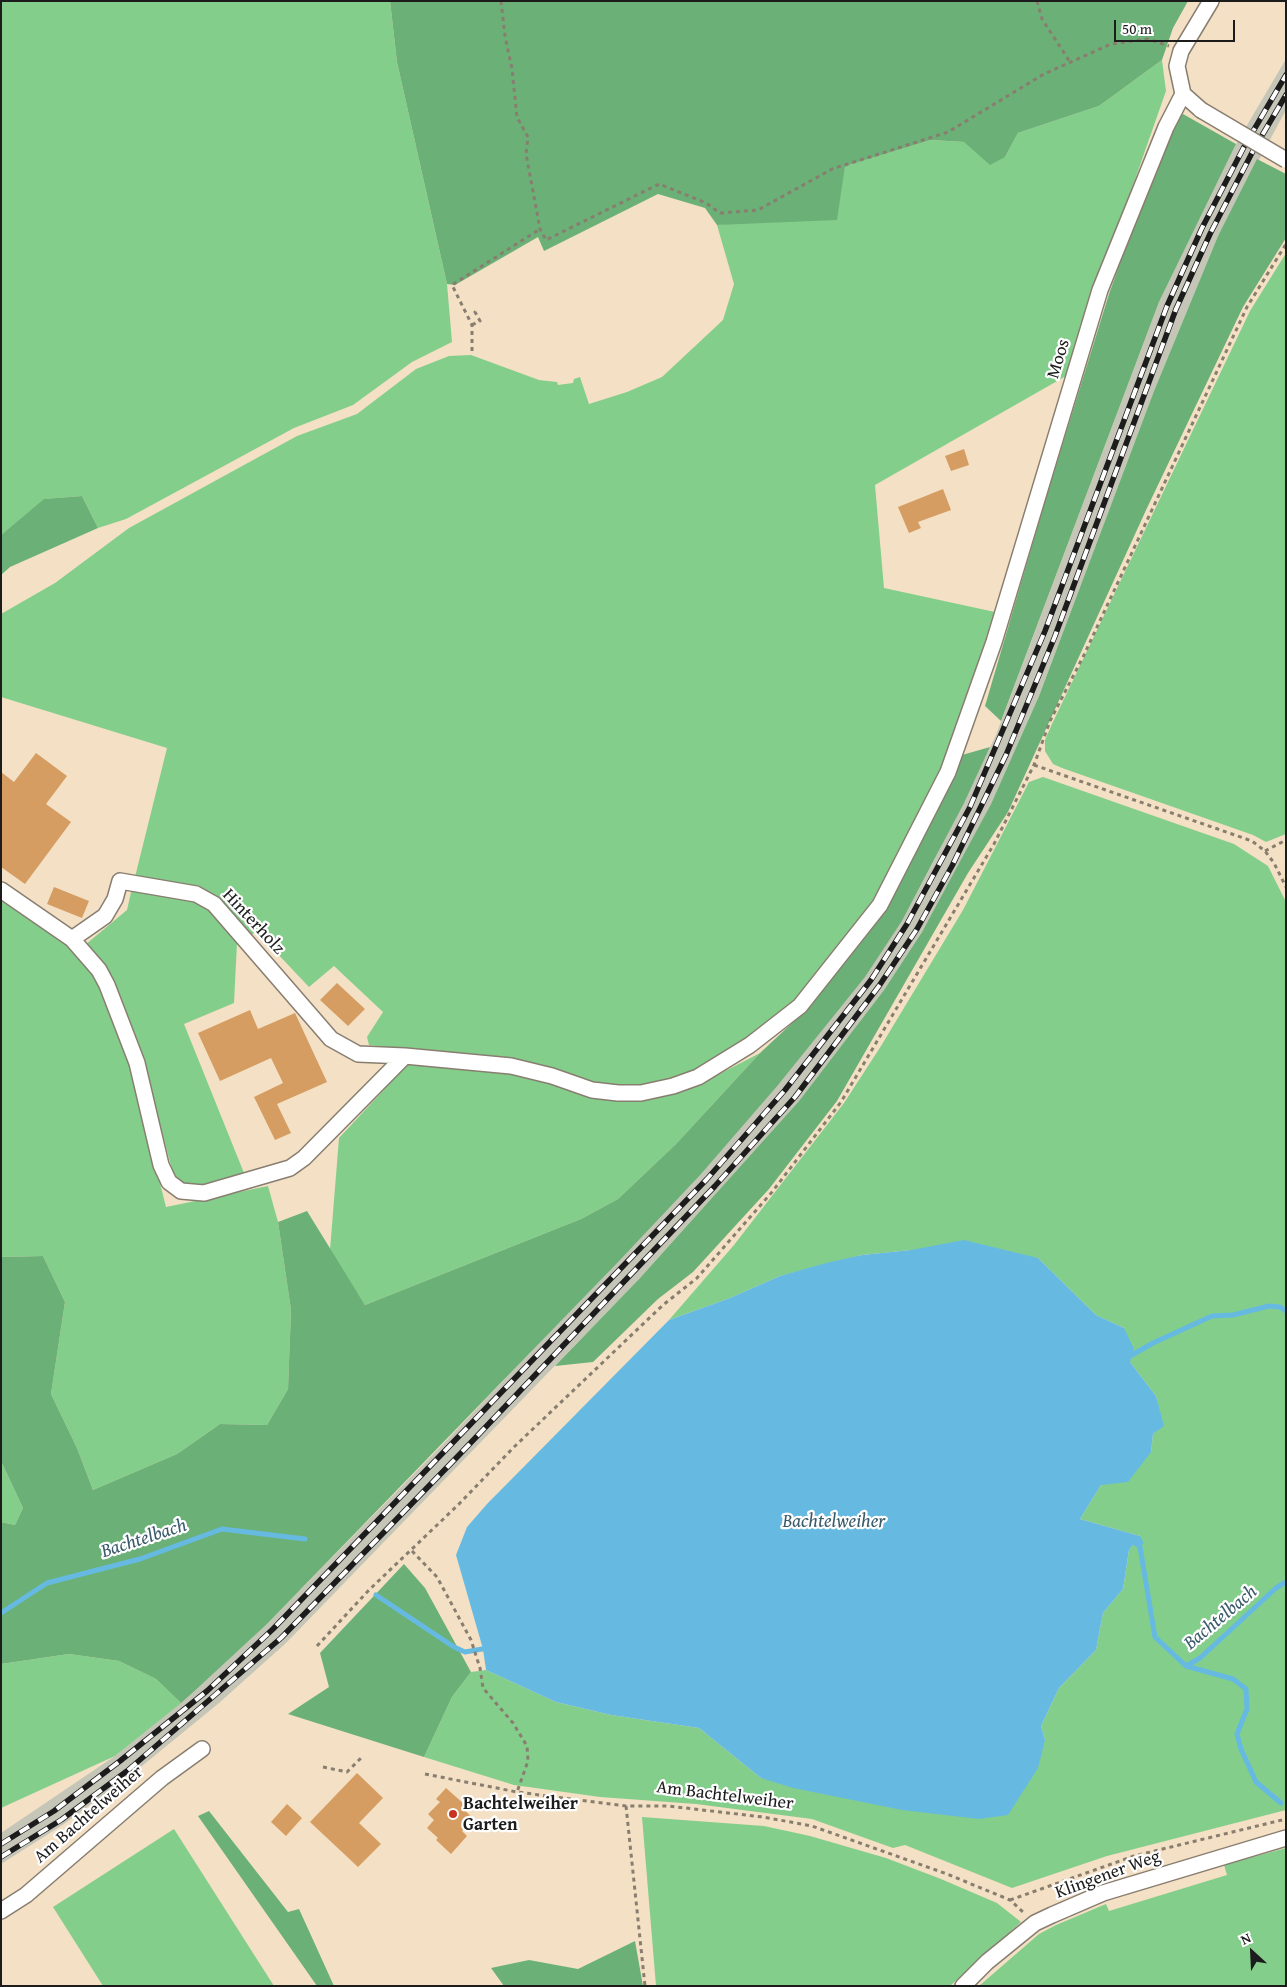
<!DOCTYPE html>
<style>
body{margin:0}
#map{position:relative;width:1287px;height:1987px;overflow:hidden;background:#f4e0c5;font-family:"Gentium Book Plus",serif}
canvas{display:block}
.frame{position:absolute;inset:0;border:2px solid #1c1c1c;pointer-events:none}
.north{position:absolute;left:1227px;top:1927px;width:50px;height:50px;-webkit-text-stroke:4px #fff;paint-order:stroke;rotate:335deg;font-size:14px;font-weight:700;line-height:20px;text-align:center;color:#1c1c1c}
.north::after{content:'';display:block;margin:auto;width:18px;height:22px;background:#1c1c1c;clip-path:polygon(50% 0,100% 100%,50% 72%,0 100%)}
.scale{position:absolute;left:1114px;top:20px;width:121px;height:22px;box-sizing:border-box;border:2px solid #1c1c1c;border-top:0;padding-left:6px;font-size:15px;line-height:18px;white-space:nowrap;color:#1c1c1c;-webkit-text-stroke:4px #fff;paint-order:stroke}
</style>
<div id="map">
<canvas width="1287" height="1987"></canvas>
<div class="frame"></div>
<div class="north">N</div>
<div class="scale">50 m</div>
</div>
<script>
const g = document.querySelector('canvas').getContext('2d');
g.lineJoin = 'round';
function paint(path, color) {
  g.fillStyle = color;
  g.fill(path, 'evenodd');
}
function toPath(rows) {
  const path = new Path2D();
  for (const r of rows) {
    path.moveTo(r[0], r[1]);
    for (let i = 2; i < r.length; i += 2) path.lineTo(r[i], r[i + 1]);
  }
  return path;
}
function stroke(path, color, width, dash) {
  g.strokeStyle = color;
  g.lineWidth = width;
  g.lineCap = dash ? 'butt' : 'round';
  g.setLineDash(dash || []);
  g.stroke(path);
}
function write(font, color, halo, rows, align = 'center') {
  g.font = font + ' "Gentium Book Plus",serif';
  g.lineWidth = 4.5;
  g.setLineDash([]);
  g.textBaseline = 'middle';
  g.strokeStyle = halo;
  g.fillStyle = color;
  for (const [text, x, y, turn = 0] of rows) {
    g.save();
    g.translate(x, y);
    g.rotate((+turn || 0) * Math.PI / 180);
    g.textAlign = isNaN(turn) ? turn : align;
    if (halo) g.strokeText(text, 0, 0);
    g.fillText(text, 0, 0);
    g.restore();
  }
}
const industrial = toPath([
 [1286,59,1286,110,1218,236,1154,391,1039,696,991,804,957,870,922,932,884,990,799,1101,640,1278,286,1643,219,1703,131,1775,64,1824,1,1864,1,1833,115,1756,200,1686,267,1624,445,1442,701,1173,865,976,902,921,935,859,996,735,1159,302,1236,144]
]);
const green = toPath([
 [1,1,390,1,397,62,447,284,452,342,412,362,353,405,294,428,126,519,98,528,82,496,45,499,1,535],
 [1162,60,1166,91,1066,376,875,485,884,588,995,612,989,640,938,775,876,903,797,1004,696,1073,641,1087,618,1088,424,1051,369,1045,367,1037,383,1012,334,966,309,987,257,932,250,935,218,900,135,877,167,748,1,697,1,614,55,583,129,528,297,436,357,414,416,369,449,356,471,355,539,380,557,382,558,385,573,383,574,379,580,377,589,404,627,392,662,377,723,320,734,284,717,225,727,224,844,166,931,140,964,142,1005,157,1018,133,1099,106],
 [1286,253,1286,834,1266,842,1253,835,1062,768,1053,764,1045,751,1045,740,1052,724,1250,311],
 [1043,777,1234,844,1268,866,1286,902,1286,1810,1107,1856,1012,1888,905,1845,893,1848,812,1819,696,1804,600,1797,514,1785,424,1757,452,1697,471,1672,486,1670,556,1702,611,1715,699,1728,761,1778,1045,1740,1041,1726,1059,1688,1096,1650,1103,1613,1123,1589,1129,1550,1140,1536,1080,1519,1101,1485,1151,1452,1153,1434,1163,1426,1156,1396,1130,1362,1124,1328,1096,1315,1038,1258,911,1250,862,1255,780,1276,730,1298,669,1320,734,1245,844,1103,881,1046,963,910,1029,782],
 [132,888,196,902,211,910,237,943,234,1003,184,1024,244,1173,203,1188,183,1185,174,1177,143,1061,85,945,127,910],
 [1,897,67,943,93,975,101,988,130,1065,166,1207,268,1186,278,1222,291,1310,288,1389,267,1425,220,1424,177,1454,93,1490,77,1448,51,1394,65,1302,43,1256,1,1257],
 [760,1053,676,1144,618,1199,581,1219,365,1305,330,1250,339,1138,407,1065,461,1067,509,1073,592,1096,642,1098,676,1093,702,1083],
 [1,1461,23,1508,15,1525,1,1522],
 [69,1654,119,1661,156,1679,181,1703,115,1756,1,1808,1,1664],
 [642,1817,764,1826,810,1836,886,1858,941,1879,997,1903,1021,1922,950,1986,656,1986],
 [174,1829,274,1986,103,1986,53,1907],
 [1286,1848,1286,1986,979,1986,1039,1934,1056,1925,1106,1904,1109,1911,1227,1875,1224,1865]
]);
const forest = toPath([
 [390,1,1188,1,1173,28,1162,60,1099,106,1018,133,1005,157,990,165,964,142,931,140,845,166,837,220,717,225,705,208,658,194,544,251,538,237,455,285,447,284,397,62],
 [1183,114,1236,144,1159,302,1001,721,985,706,1046,498,1109,294,1165,139,1177,119],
 [1257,159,1286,174,1286,238,1243,307,1147,508,1008,812,968,873,837,1101,769,1189,693,1272,658,1299,593,1362,555,1366,640,1278,799,1101,884,990,922,932,991,804,1039,696,1154,391,1218,236],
 [82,496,98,528,10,567,1,575,1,535,44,499],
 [990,747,964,803,902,921,865,977,778,1085,701,1174,620,1260,267,1624,200,1686,181,1703,156,1679,119,1661,69,1654,1,1664,1,1522,15,1525,23,1508,1,1461,1,1257,43,1256,65,1302,51,1394,77,1448,93,1490,177,1454,220,1424,267,1425,288,1389,291,1310,278,1222,307,1211,365,1305,581,1219,618,1199,676,1144,760,1053,805,1011,885,906,962,755],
 [404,1564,425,1588,471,1672,452,1697,424,1757,288,1714,329,1687,320,1653],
 [209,1811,288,1912,299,1909,334,1986,317,1986,198,1816],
 [635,1941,643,1986,504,1986,491,1968,529,1960,578,1969]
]);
const water = toPath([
 [964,1240,1038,1258,1096,1315,1124,1328,1134,1349,1130,1362,1156,1396,1164,1426,1153,1434,1151,1452,1128,1482,1101,1485,1080,1519,1140,1536,1144,1543,1140,1547,1133,1545,1129,1550,1123,1589,1103,1613,1096,1650,1059,1688,1041,1726,1045,1740,1038,1768,1008,1815,979,1819,902,1810,793,1788,761,1778,699,1728,611,1715,556,1702,486,1670,483,1649,456,1555,467,1527,487,1504,669,1320,730,1298,780,1276,826,1263,862,1255,911,1250]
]);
const stream = toPath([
 [1132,1355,1153,1343,1212,1316,1233,1315,1269,1306,1280,1307,1286,1311],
 [1137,1544,1140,1547,1155,1637,1186,1666,1200,1658,1276,1588,1286,1582],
 [376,1595,454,1647,465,1652,488,1648],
 [1,1613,47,1583,140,1559,222,1529,305,1539],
 [1186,1666,1233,1679,1246,1689,1247,1709,1237,1734,1241,1749,1256,1782,1281,1803]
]);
const building = toPath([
 [964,449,969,465,951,471,945,456],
 [943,489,951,510,918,522,921,528,909,533,898,507],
 [36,753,67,776,46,804,71,822,25,884,1,867,1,772,14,782],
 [54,887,89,901,82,918,47,904],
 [337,983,365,1009,348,1026,320,1000],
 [250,1010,258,1029,295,1013,327,1082,277,1104,291,1133,275,1140,254,1097,283,1083,271,1058,220,1081,198,1033],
 [357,1773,383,1798,359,1823,381,1844,358,1867,310,1822],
 [446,1788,465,1805,462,1808,474,1819,462,1831,467,1836,451,1854,436,1840,438,1838,427,1828,434,1820,428,1814,440,1802,436,1799],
 [287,1804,302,1818,286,1836,271,1822]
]);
const path = toPath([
 [501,1,505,36,512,69,517,117,528,137,526,154,540,229,546,240,659,184,706,203,720,213,758,210,832,169,948,132,1044,74,1111,44,1148,39,1169,46],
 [1037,1,1042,19,1070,62],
 [472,325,480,321,475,312,478,310],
 [472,351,472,325,452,285,540,229],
 [1034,765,1252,841,1265,851,1274,863,1286,887],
 [1265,851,1286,840],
 [412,1551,437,1577,471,1640,480,1668,483,1688,513,1723,527,1746,528,1761,517,1792],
 [317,1646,369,1590,458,1505,514,1447,663,1305,697,1278,772,1192,841,1102,994,844,1034,765,1050,721,1083,657,1247,307,1286,244],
 [323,1767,347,1772,362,1757],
 [425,1774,517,1792,578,1800,626,1806,668,1806,763,1817,812,1826,947,1874,1010,1900,1024,1913],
 [626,1806,645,1986],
 [1010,1900,1134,1856,1286,1819]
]);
const minor = toPath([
 [1201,110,1183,94,1177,66,1181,51,1211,1],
 [1,890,72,939,99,970,107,985,137,1063,161,1165,169,1182,181,1191,204,1193,290,1168,304,1158,405,1056,511,1066,552,1076,592,1090,618,1093,641,1093,673,1086,698,1077,750,1045,800,1006,880,905,948,772,994,642,1100,290,1166,127,1183,94],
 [72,939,105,916,115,899,120,881,196,894,214,904,331,1039,358,1054,405,1056],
 [1,1911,26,1895,162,1778,202,1749],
 [963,1986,987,1962,1035,1923,1052,1915,1103,1893,1286,1838]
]);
const rail = toPath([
 [1,1844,54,1811,120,1761,207,1691,273,1629,707,1179,785,1090,871,980,907,924,970,807,1045,631,1167,306,1202,228,1245,145,1286,75],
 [1,1857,61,1820,127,1771,281,1638,460,1454,715,1186,795,1097,879,986,917,929,952,866,1006,755,1055,636,1176,309,1210,234,1254,149,1286,95]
]);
const minorBridge = toPath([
 [1201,110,1286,160]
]);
const markers = [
 [453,1814,5,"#c8321e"]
];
const streetNames = [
 ["Moos",1059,359,-73],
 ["Hinterholz",253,922,47],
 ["Am Bachtelweiher",725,1796,7],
 ["Am Bachtelweiher",89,1815,-41],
 ["Klingener Weg",1108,1875,-20]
];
const poiNames = [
 ["Bachtelweiher",463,1804],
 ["Garten",463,1825]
];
const waterNames = [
 ["Bachtelweiher",834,1522],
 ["Bachtelbach",144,1539,-18],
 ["Bachtelbach",1221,1618,-40]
];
paint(industrial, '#c5c5b8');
paint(green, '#84ce8b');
paint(forest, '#6bb177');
paint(water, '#66bae2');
stroke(stream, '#66bae2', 5);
paint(building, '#d59d61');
stroke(minor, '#887e70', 18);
stroke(path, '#887e70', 3, [4, 4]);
stroke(minor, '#fff', 15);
stroke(rail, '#1c1c1c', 5.5);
stroke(rail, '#fff', 4, [11]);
stroke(minorBridge, '#887e70', 18, []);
stroke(minorBridge, '#fff', 15);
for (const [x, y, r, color] of markers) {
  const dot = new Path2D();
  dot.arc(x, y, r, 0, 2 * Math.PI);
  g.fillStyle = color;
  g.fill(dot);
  stroke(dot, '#fff', 2);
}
write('18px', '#1c1c1c', '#fff', streetNames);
write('bold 18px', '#1c1c1c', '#fff', poiNames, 'left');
write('italic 19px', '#3a5b6b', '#fff', waterNames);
</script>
